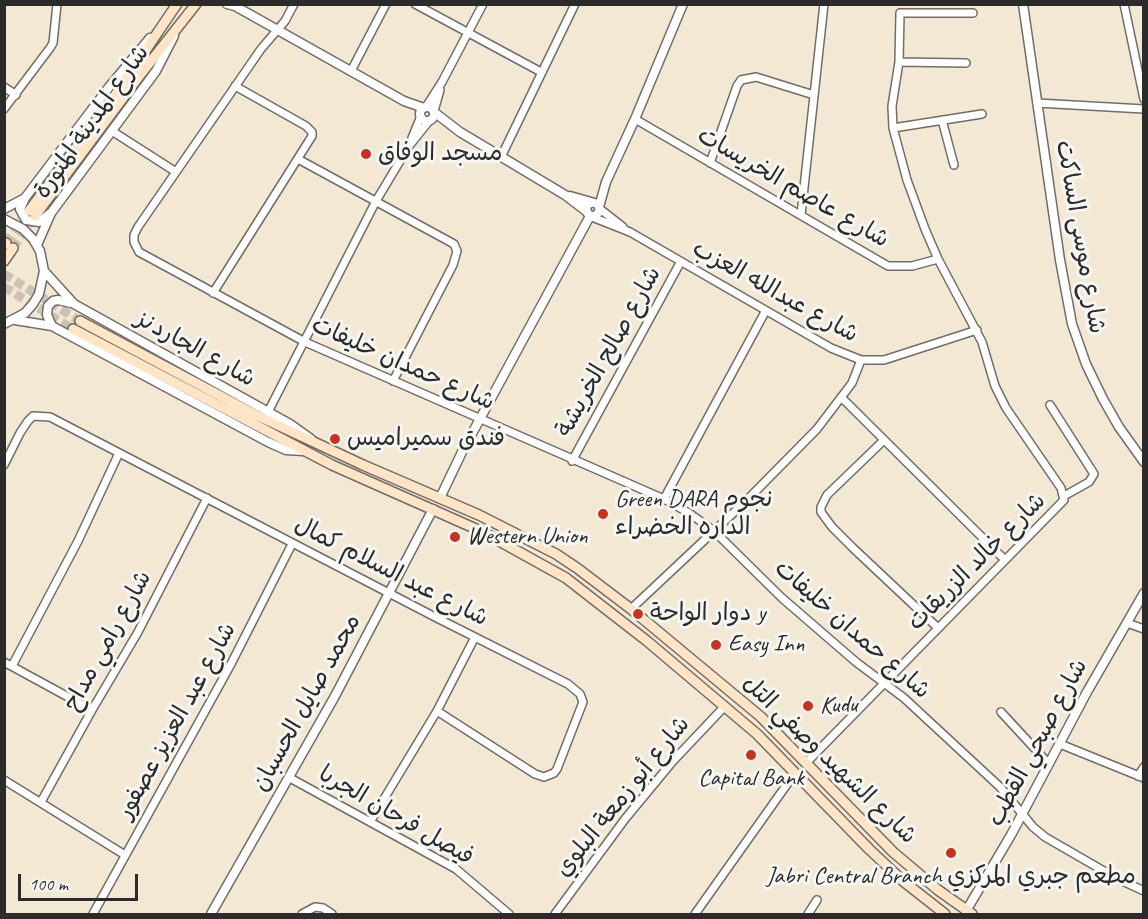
<!DOCTYPE html>
<meta charset="utf-8">
<style>
body{margin:0}
#map{position:relative;width:1148px;height:919px;overflow:hidden;background:#f3e8d4;font-family:Caveat,sans-serif}
canvas{display:block}
.frame{position:absolute;inset:0;border:6px solid #2b2b2b;pointer-events:none}
.scale{position:absolute;left:18px;top:874px;width:120px;height:27px;box-sizing:border-box;border:3px solid #2b2b2b;border-top:0;padding-left:8px;font-size:18px;line-height:21px;white-space:nowrap;color:#2b2b2b;-webkit-text-stroke:4px #f6f6f2;paint-order:stroke}
</style>
<div id="map">
<canvas width="1148" height="919"></canvas>
<div class="frame"></div>
<div class="scale">100 m</div>
</div>
<script>
const g = document.querySelector('canvas').getContext('2d');
g.lineJoin = 'round';
function toPath(rows) {
  const path = new Path2D();
  for (const r of rows) {
    if (r.length === 3) {
      path.moveTo(r[0] + r[2], r[1]);
      path.arc(r[0], r[1], r[2], 0, 2 * Math.PI);
      continue;
    }
    path.moveTo(r[0], r[1]);
    for (let i = 2; i < r.length; i += 2) path.lineTo(r[i], r[i + 1]);
  }
  return path;
}
function stroke(path, color, width, dash) {
  g.strokeStyle = color;
  g.lineWidth = width;
  g.lineCap = dash ? 'butt' : 'round';
  g.setLineDash(dash || []);
  g.stroke(path);
}
function write(font, color, halo, rows, align = 'center') {
  g.font = font + ' Caveat,"Playpen Sans Arabic",sans-serif';
  g.lineWidth = 6;
  g.setLineDash([]);
  g.textBaseline = 'middle';
  g.strokeStyle = halo;
  g.fillStyle = color;
  for (const [text, x, y, turn = 0] of rows) {
    g.save();
    g.translate(x, y);
    g.rotate((+turn || 0) * Math.PI / 180);
    g.textAlign = isNaN(turn) ? turn : align;
    if (halo) g.strokeText(text, 0, 0);
    g.fillText(text, 0, 0);
    g.restore();
  }
}
const secondaryTunnel = toPath([
 [6,243,22,220],
 [13,248,35,216],
 [4,274,80,321],
 [4,287,73,329]
]);
const minor = toPath([
 [294,4,285,21,261,49,138,227,134,235,134,242,139,252,305,342,664,499,689,513,714,531,782,598,856,662,904,698,1000,787,1033,827,1045,837,1116,878,1144,891],
 [415,4,541,72],
 [1124,4,1144,99],
 [899,62,966,63],
 [351,71,386,4],
 [4,87,16,95],
 [1037,103,1144,109],
 [426,107,442,82,483,4],
 [4,109,50,48,53,43,57,4],
 [434,111,440,90],
 [635,119,888,266,912,266,938,259],
 [942,120,954,165],
 [893,128,982,114],
 [112,131,176,172],
 [412,138,421,116],
 [501,157,575,4],
 [298,159,454,244,457,251,453,265,393,381],
 [710,163,737,86,741,80,756,77,814,95],
 [600,209,623,227],
 [801,215,824,4],
 [592,217,630,232,831,348,861,360,884,360,977,330],
 [213,293,312,136,312,132,306,126,235,86],
 [842,398,1005,560],
 [1050,405,1094,474,1089,482,1064,496],
 [268,412,376,201,409,146,429,121],
 [883,441,827,495,821,507,821,512,832,527,853,548,938,628],
 [572,461,680,263],
 [4,465,20,433,28,421,33,416,50,417,435,617,568,684,580,694,583,702,557,769,554,773,544,777,535,774,437,711],
 [664,499,765,312],
 [631,609,747,500,817,429,852,383,861,360],
 [1127,623,1144,629],
 [4,662,92,710],
 [12,666,78,541,119,453],
 [1001,712,1049,764],
 [1060,744,1144,778],
 [807,762,1064,500,1061,488,1006,408,995,386,982,342,938,259,925,229,907,180,893,128,892,106,899,62,900,13,973,13],
 [1138,776,1144,767],
 [290,778,456,869,509,914],
 [4,780,125,855],
 [41,802,92,710,138,632,207,498],
 [370,822,437,711,475,637],
 [93,914,231,664,292,544],
 [302,914,315,907,323,908,332,914],
 [555,914,625,819,673,761,725,706],
 [695,914,795,773],
 [808,914,817,900]
]);
const tertiary = toPath([
 [227,4,235,6,404,101,424,108],
 [1023,4,1060,260,1072,324,1086,364,1103,399,1119,427,1144,462],
 [427,114,7],
 [434,112,460,132,565,195,586,211],
 [570,196,598,204,600,211,595,216,590,216,586,211,587,205,591,203],
 [25,198,20,209,26,220,39,222,49,214],
 [599,207,606,182,635,119,683,4],
 [4,209,25,198,109,87,150,38],
 [4,219,23,229,33,239,40,251,44,271,39,294,33,304,25,313,4,324],
 [37,245,51,213,156,71,174,36],
 [44,271,74,304,290,424,311,439],
 [15,320,52,326,268,442,286,450,304,451],
 [52,326,47,315,48,306,53,301,58,300,71,303],
 [440,498,462,452,590,216],
 [966,911,1011,835,1087,692,1144,593],
 [211,914,335,696,433,509]
]);
const secondary = toPath([
 [29,211,116,94,177,4],
 [35,216,140,75,196,4],
 [4,245,6,243],
 [4,261,13,248],
 [80,321,256,415,363,465,479,515,556,554,577,568,631,609,761,717,893,852,938,890,972,914],
 [73,329,332,465,483,532,566,578,647,641,757,734,869,849,903,881,945,914]
]);
const markers = [
 [366,154,6,"#c8321e"],
 [335,439,6,"#c8321e"],
 [603,514,6,"#c8321e"],
 [455,537,6,"#c8321e"],
 [638,614,6,"#c8321e"],
 [716,645,6,"#c8321e"],
 [808,706,6,"#c8321e"],
 [751,755,6,"#c8321e"],
 [951,853,6,"#c8321e"]
];
const streetNames = [
 ["شارع المدينة المنورة",92,122,-55],
 ["شارع عاصم الخريسات",793,188,30],
 ["شارع موسى الساكت",1080,237,80],
 ["شارع عبدالله العزب",775,292,29],
 ["شارع الجاردنز",195,349,29],
 ["شارع صالح الخريشة",609,352,-61],
 ["شارع حمدان خليفات",403,364,24],
 ["شارع خالد الزريقات",977,562,-45],
 ["شارع عبد السلام كمال",391,572,27],
 ["شارع حمدان خليفات",852,630,41],
 ["شارع رامي مداح",108,641,-61],
 ["محمد صايل الحسبان",307,703,-61],
 ["شارع عبد العزيز عصفور",177,721,-61],
 ["شارع صبحي القطب",1038,743,-62],
 ["شارع الشهيد وصفي التل",829,760,44],
 ["شارع أبو زمعة البلوي",623,797,-51],
 ["فيصل فرحان الجربا",396,816,30]
];
const poiNames = [
 ["مسجد الوفاق",378,154],
 ["فندق سميراميس",347,439],
 ["Green DARA نجوم",615,500],
 ["الداره الخضراء",615,528],
 ["Western Union",467,537],
 ["دوار الواحة y",650,614],
 ["Easy Inn",728,645],
 ["Kudu",820,706],
 ["Capital Bank",751,779,"center"],
 ["Jabri Central Branch مطعم جبري المركزي",951,877,"center"]
];
stroke(secondaryTunnel, '#cbc2b2', 9, [9, 4.5]);
stroke(minor, '#716d66', 10);
stroke(tertiary, '#716d66', 11);
stroke(secondary, '#716d66', 12);
stroke(minor, '#fff', 7);
stroke(tertiary, '#fff', 8);
stroke(secondary, '#ffe4c6', 9);
for (const [x, y, r, color] of markers) {
  const dot = new Path2D();
  dot.arc(x, y, r, 0, 2 * Math.PI);
  g.fillStyle = color;
  g.fill(dot);
  stroke(dot, '#f6f6f2', 2);
}
write('24px', '#2b2b2b', '#f6f6f2', streetNames);
write('24px', '#2b2b2b', '#f6f6f2', poiNames, 'left');
</script>
